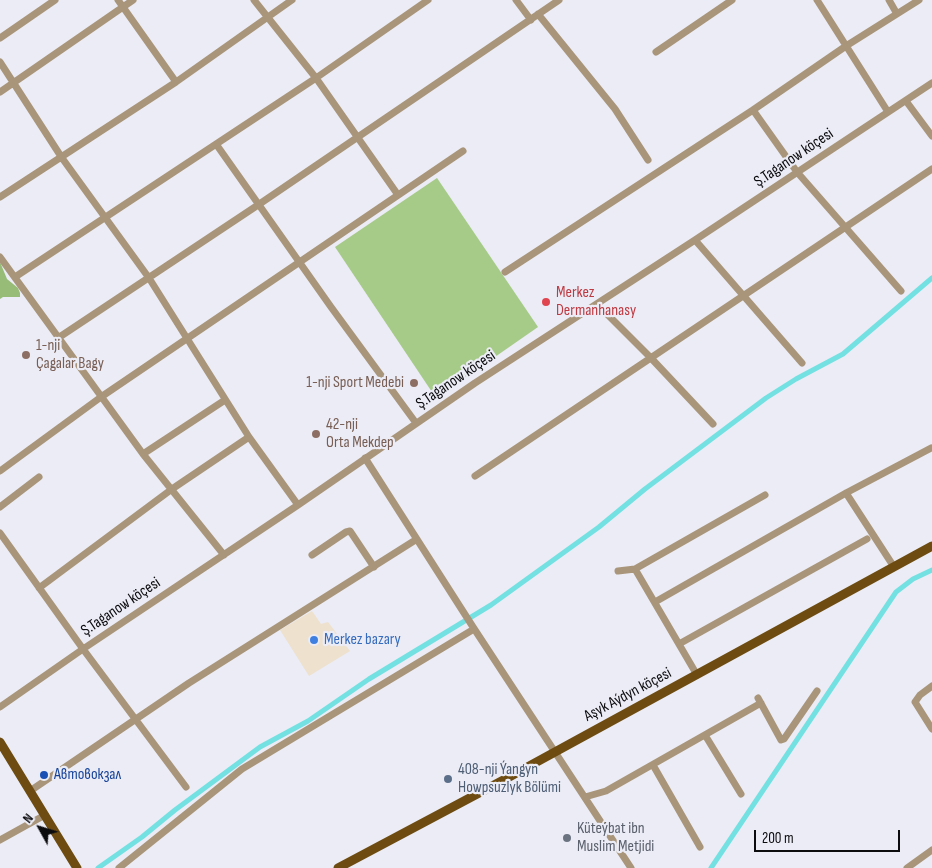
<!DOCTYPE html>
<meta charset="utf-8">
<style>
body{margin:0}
#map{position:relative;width:932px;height:868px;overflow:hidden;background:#ebecf5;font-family:"Sofia Sans Condensed",sans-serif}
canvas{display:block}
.north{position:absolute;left:15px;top:803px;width:50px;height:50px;-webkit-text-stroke:4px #ebecf5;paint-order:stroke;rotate:309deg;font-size:14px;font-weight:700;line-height:20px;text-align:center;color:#0c0c0f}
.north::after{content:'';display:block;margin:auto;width:18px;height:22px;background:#0c0c0f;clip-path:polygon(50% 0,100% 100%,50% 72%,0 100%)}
.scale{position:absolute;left:754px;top:830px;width:146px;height:22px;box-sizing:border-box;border:2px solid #0c0c0f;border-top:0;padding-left:6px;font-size:15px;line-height:18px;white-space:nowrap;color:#0c0c0f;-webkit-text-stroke:4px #ebecf5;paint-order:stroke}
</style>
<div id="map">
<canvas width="932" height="868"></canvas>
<div class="north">N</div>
<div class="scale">200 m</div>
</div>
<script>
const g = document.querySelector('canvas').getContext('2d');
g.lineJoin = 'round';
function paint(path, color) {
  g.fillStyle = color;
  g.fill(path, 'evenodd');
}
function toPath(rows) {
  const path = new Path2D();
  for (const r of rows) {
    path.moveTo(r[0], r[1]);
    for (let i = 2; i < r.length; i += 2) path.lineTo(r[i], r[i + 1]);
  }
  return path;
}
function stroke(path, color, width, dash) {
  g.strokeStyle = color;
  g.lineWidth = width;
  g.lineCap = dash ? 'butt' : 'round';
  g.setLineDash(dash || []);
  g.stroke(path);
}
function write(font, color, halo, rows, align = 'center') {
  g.font = font + ' "Sofia Sans Condensed",sans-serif';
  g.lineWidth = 4.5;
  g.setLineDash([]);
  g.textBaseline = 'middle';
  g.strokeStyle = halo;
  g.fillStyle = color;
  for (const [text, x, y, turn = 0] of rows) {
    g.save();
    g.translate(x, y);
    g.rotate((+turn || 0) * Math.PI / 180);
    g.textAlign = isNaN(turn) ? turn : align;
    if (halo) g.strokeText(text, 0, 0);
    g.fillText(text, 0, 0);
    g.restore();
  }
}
const commercial = toPath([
 [312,611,321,624,328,622,350,651,309,676,280,630]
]);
const green = toPath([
 [437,178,538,327,436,398,335,247]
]);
const forest = toPath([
 [0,262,7,279,18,288,20,293,20,297,3,297,0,299]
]);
const canal = toPath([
 [98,868,142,837,175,810,260,747,308,721,369,679,491,605,599,527,645,489,766,398,796,379,843,354,932,278],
 [711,868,896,592,913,579,932,570]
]);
const minor = toPath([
 [118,0,176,82],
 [254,0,316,78,398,195],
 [516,0,531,20],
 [817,0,888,112],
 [889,0,897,14],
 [538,14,615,109,648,160],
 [0,38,55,0],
 [656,52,732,0],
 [0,62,62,158,149,278,249,437,298,505],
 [0,92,133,0],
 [906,101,932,136],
 [753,110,797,172,901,291],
 [216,144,331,307,416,423],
 [0,197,176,82,292,0],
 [695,240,802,363],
 [0,257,143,454,224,555],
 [505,272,753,110,846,46,919,0],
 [15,277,316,78,428,0],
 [597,304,650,357,713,424],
 [58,338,258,205,559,0],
 [143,454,225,400],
 [365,458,473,627,631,868],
 [0,471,101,397,463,151],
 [475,476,932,169],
 [846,493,894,567],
 [0,507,39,477],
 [0,533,83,649,186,787],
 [312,555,346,532,350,531,374,567],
 [635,569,765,495],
 [618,571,635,569,697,675],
 [39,588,172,489,249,437],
 [655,602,846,493,931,448],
 [679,644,867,539],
 [932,686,920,695,915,702,932,729],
 [758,698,781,740,784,739,817,691],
 [0,707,83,649,298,505,475,383,695,240,932,83],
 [705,735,741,794],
 [653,765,700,847],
 [30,791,189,683,417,539],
 [585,797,606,791,761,703],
 [0,840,45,815],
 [119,868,242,769,474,629],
 [907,868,932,850]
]);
const major = toPath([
 [0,742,77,868],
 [338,868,511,776,932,546]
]);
const markers = [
 [546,302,5,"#e0444e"],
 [26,355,5,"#8d6e63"],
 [414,383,5,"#8d6e63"],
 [316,434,5,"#8d6e63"],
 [314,640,5,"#3f7fe0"],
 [44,775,5,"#1a4fb4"],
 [448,779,5,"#5c6f8a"],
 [567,838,5,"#6b7280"]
];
const streetNames = [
 ["Ş.Taganow köçesi",794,158,-34],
 ["Ş.Taganow köçesi",456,380,-34],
 ["Ş.Taganow köçesi",121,607,-34],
 ["Aşyk Aýdyn köçesi",628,695,-28]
];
const healthNames = [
 ["Merkez",556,293],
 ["Dermanhanasy",556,311]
];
const educationNames = [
 ["1-nji",36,346],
 ["Çagalar Bagy",36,364],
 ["1-nji Sport Medebi",404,383,"right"],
 ["42-nji",326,425],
 ["Orta Mekdep",326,443]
];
const shopNames = [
 ["Merkez bazary",324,640]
];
const serviceNames = [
 ["408-nji Ýangyn",458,770],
 ["Howpsuzlyk Bölümi",458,788]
];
const transitNames = [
 ["Автовокзал",54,775]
];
const worshipNames = [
 ["Küteýbat ibn",577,829],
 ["Muslim Metjidi",577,847]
];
paint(commercial, '#eee1cd');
paint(green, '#a6ca87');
paint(forest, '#97bc78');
stroke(canal, '#73e0e2', 5);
stroke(minor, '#a9957a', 7);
stroke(major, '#6e4c11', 9);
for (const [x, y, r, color] of markers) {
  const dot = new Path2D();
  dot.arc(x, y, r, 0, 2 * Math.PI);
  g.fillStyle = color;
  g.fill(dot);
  stroke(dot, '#ebecf5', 2);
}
write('16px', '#0c0c0f', '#ebecf5', streetNames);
write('16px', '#be3a42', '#ebecf5', healthNames, 'left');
write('16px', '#785e54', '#ebecf5', educationNames, 'left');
write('16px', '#366cbe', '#ebecf5', shopNames, 'left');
write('16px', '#4e5e75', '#ebecf5', serviceNames, 'left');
write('16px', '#164399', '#ebecf5', transitNames, 'left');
write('16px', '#5b616d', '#ebecf5', worshipNames, 'left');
</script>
